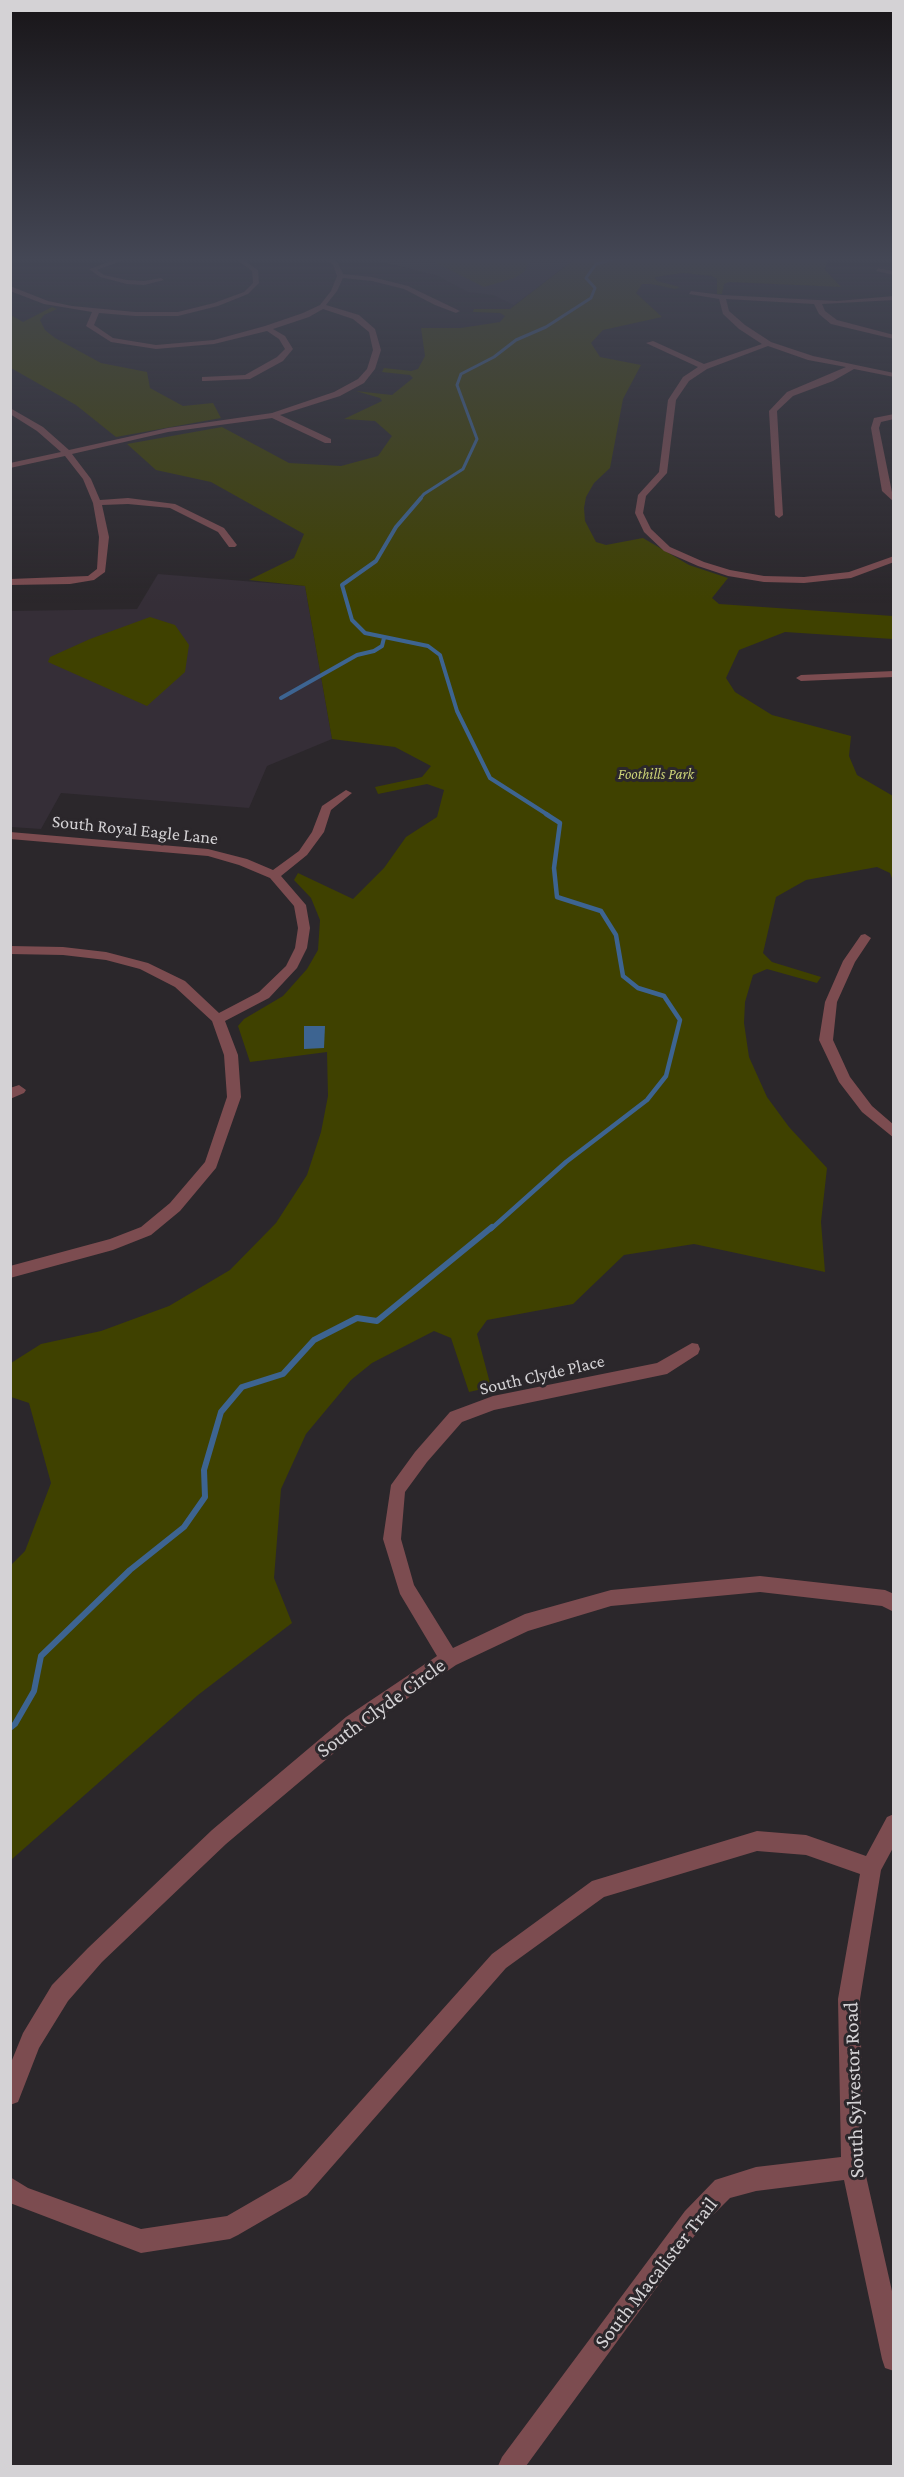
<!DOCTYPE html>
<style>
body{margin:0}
#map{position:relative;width:904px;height:2477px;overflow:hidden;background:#2b272b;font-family:"Crimson Pro",serif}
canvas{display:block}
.frame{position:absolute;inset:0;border:12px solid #d4d2d5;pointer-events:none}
</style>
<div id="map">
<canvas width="904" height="2477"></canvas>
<div class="frame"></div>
</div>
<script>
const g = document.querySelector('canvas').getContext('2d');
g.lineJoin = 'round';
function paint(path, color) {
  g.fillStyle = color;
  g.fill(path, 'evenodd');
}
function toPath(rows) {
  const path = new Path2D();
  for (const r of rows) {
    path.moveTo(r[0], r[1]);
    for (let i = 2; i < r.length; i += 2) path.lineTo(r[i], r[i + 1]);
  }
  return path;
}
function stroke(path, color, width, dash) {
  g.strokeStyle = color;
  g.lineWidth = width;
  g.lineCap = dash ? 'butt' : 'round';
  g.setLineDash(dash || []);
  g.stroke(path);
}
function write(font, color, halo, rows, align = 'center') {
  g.font = font + ' "Crimson Pro",serif';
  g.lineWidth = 6;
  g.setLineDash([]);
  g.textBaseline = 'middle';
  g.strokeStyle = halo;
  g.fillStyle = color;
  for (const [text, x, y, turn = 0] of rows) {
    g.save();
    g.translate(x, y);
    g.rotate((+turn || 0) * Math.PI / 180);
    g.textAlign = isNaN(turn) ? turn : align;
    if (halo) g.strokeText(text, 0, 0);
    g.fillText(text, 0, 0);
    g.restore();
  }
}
const built = toPath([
 [374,258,576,258,514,305,493,295,468,292,438,276,375,260],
 [158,574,305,586,332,739,267,766,249,808,61,793,41,829,11,827,10,611,137,609]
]);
const green = toPath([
 [438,258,528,258,529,262,524,272,514,278,484,287,434,262],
 [576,258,834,258,827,261,825,270,841,287,729,282,724,284,722,294,717,294,717,279,712,276,683,273,655,277,657,281,680,287,675,289,651,284,642,284,636,293,662,317,603,330,591,343,600,357,641,365,623,399,610,468,594,483,586,497,584,508,585,521,596,542,606,545,643,538,689,565,728,578,712,598,719,604,893,616,893,639,785,632,739,650,726,678,735,692,772,715,851,736,849,756,857,775,893,796,893,881,890,873,877,867,806,880,776,897,763,953,772,962,821,977,817,983,767,969,753,975,745,1002,744,1023,749,1057,767,1097,789,1127,827,1168,821,1222,825,1272,694,1244,624,1255,573,1304,487,1320,477,1334,491,1387,469,1392,451,1338,434,1331,372,1363,351,1380,306,1434,281,1489,274,1578,292,1623,198,1695,11,1860,11,1565,25,1551,51,1483,29,1403,11,1397,11,1363,41,1344,101,1331,169,1306,230,1270,276,1223,307,1175,321,1132,328,1096,327,1052,250,1062,238,1026,244,1019,283,996,307,969,318,950,320,920,311,898,294,880,298,873,353,899,384,868,406,837,437,817,444,790,427,784,378,794,375,787,422,777,431,766,395,747,332,739,305,586,249,580,294,558,304,534,211,482,156,470,127,444,222,427,289,463,341,466,378,456,392,436,375,421,344,419,382,401,380,398,356,391,392,395,413,378,410,375,382,372,384,368,411,371,418,369,425,356,421,328,461,328,500,322,505,316,500,313,473,312,474,309,510,309],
 [52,307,57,309,44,315,40,320,45,330,55,338,101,363,147,372,150,388,183,406,213,403,221,418,116,437,76,405,11,368,11,315,23,322],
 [150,617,175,625,189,645,185,672,147,706,48,662,50,657,90,639]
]);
const water = toPath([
 [304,1026,325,1026,324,1048,304,1049]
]);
const streamFar3 = toPath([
 [419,500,424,494,463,469,477,439,457,385,461,374,494,357,516,340,546,327,591,298,595,288,586,278,596,264,618,258]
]);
const streamFar2 = toPath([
 [421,498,396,527,376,561,342,585,352,620,365,633,428,646,440,655,457,711,490,778,548,815],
 [281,698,357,655,374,651,382,646,384,638]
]);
const streamFar1 = toPath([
 [491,1229,566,1162,647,1100,666,1076,680,1020,664,996,638,988,623,976,616,935,601,911,557,897,554,868,560,823,546,814]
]);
const stream = toPath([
 [10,1728,15,1724,34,1691,41,1656,130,1570,184,1527,205,1497,204,1470,221,1412,242,1387,283,1374,314,1340,357,1318,377,1321,492,1227]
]);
const minor = toPath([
 [120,258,129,258,97,270,104,275,127,280,144,281,161,278,164,280,144,285,127,284,100,277,89,269,120,258],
 [234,258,241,258,258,270,259,283,248,294,218,306,178,316,135,316,99,313,94,325,113,338,156,345,214,340,265,326,303,313,320,305,331,291,337,276,333,265,326,258,333,258,338,263,343,274,372,277,408,286,460,311,456,313,435,305,404,289,372,281,343,278,337,291,326,305,359,315,375,329,381,350,375,369,364,383,340,396,280,415,331,439,331,443,325,443,272,418,168,432,72,454,91,479,100,500,128,498,175,504,224,528,237,545,235,547,229,547,218,532,170,508,128,504,102,505,109,537,105,572,94,580,70,584,10,585,10,579,88,576,97,569,99,537,93,503,83,479,65,456,10,468,10,463,61,452,37,431,10,414,10,408,43,427,69,450,168,428,272,413,334,392,358,379,367,369,373,350,369,332,353,319,323,309,309,317,273,329,285,336,293,349,283,361,250,379,205,381,202,381,202,377,245,375,277,357,285,349,279,339,267,331,214,344,156,349,111,342,86,326,92,312,44,304,10,291,10,286,48,301,72,306,135,312,178,312,214,303,244,292,253,283,252,271,234,258],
 [878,268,894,271,894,275,876,271,878,268],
 [691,291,722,295,837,301,894,296,894,300,822,304,825,311,837,320,894,335,894,339,831,324,819,314,814,304,726,299,729,311,745,325,771,342,813,356,894,373,894,377,854,369,833,381,793,396,777,411,783,515,779,518,775,515,769,411,787,392,846,367,808,360,768,346,707,369,689,381,676,400,667,473,646,496,643,513,651,529,670,547,704,562,730,570,764,576,804,577,849,572,894,556,894,562,851,578,804,583,764,582,728,576,698,566,664,551,644,532,635,513,638,495,659,472,668,400,683,377,698,367,646,343,653,341,704,364,762,344,739,329,723,314,719,299,689,294,691,291],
 [894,414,894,419,881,422,879,428,894,502,882,491,871,428,874,418,894,414],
 [894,671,894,677,801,681,796,678,801,675,894,671],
 [346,790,352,793,331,810,324,832,307,855,281,876,306,905,310,928,307,948,297,968,269,998,225,1021,238,1055,241,1097,216,1168,180,1211,151,1235,113,1250,10,1278,10,1266,110,1239,141,1227,170,1203,205,1162,227,1097,224,1055,212,1021,175,987,140,969,106,960,63,955,10,954,10,946,63,947,106,952,148,963,185,981,219,1013,259,992,286,966,295,948,298,928,294,906,270,878,239,865,208,856,10,839,10,832,208,849,247,859,273,870,299,851,312,832,322,806,346,790],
 [865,934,871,938,855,962,837,1002,833,1040,850,1077,872,1106,894,1125,894,1138,862,1112,839,1082,819,1040,825,1002,843,961,861,935,865,934],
 [19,1085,26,1090,24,1093,10,1099,10,1088,19,1085],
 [692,1343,698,1344,700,1349,698,1354,667,1374,494,1410,462,1422,427,1462,405,1492,401,1539,414,1585,453,1648,525,1614,611,1590,760,1576,885,1590,894,1594,894,1612,882,1606,760,1592,611,1606,528,1631,456,1665,360,1731,226,1844,102,1962,68,2001,39,2048,18,2102,10,2105,10,2065,23,2033,52,1985,88,1948,212,1830,346,1717,437,1656,400,1594,383,1539,391,1485,415,1452,450,1412,493,1396,657,1363,692,1343],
 [894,1814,894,1846,881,1870,860,1999,864,2167,894,2300,894,2371,885,2368,882,2359,844,2180,756,2191,730,2198,701,2227,526,2466,498,2466,502,2457,685,2211,715,2180,756,2167,841,2157,838,1999,860,1874,806,1855,757,1851,604,1897,506,1968,307,2195,238,2235,230,2239,141,2253,10,2203,10,2177,28,2188,141,2229,227,2216,291,2179,492,1954,592,1881,757,1831,806,1835,866,1856,887,1817,894,1814]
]);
const farParknames = [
 ["Foothills Park",656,774]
];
const streetNames = [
 ["South Royal Eagle Lane",135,830,6],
 ["South Clyde Place",542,1375,-13]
];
const nearStreetnames = [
 ["South Clyde Circle",381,1708,-36],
 ["South Sylvestor Road",854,2090,-92],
 ["South Macalister Trail",656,2273,-52]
];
paint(built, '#352e37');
paint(green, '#3f4100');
paint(water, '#3d6491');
stroke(streamFar3, '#3d6491', 3);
stroke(streamFar2, '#3d6491', 4);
stroke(streamFar1, '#3d6491', 4.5);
stroke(stream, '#3d6491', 6);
paint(minor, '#7c4c50');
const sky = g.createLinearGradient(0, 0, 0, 604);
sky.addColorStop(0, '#181518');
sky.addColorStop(0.43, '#444755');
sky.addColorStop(1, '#44475500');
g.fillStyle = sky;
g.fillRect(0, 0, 904, 604);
write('italic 15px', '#cbd277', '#2b272b', farParknames);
write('18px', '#d4d2d5', '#2b272b', streetNames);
write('21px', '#d4d2d5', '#2b272b', nearStreetnames);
</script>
